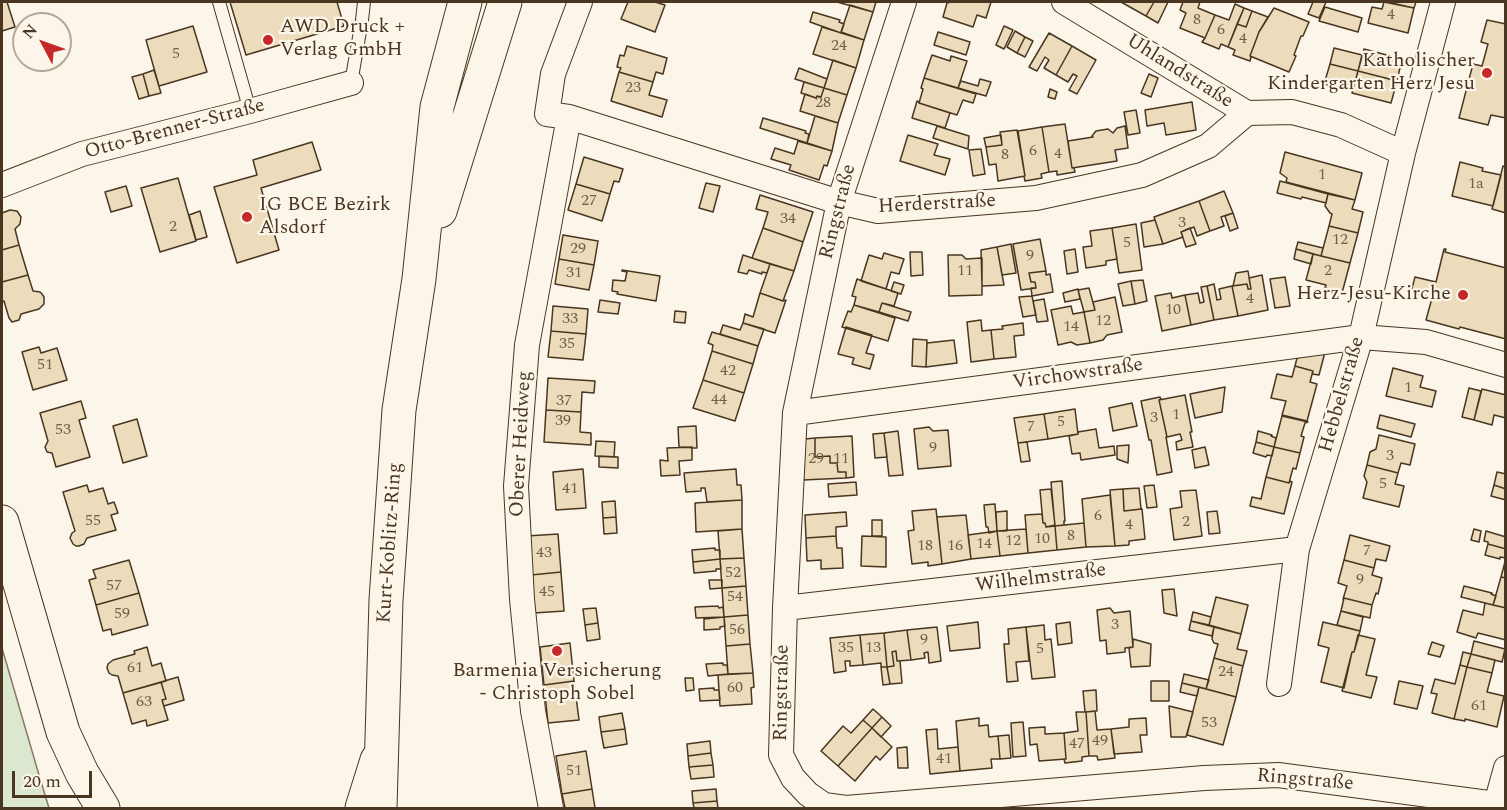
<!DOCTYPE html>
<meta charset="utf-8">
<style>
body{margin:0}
#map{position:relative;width:1507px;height:810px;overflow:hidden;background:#fbf6e9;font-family:Spectral,serif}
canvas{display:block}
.frame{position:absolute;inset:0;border:3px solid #4a3520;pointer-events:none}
.north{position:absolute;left:12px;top:12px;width:60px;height:60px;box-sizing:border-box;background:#fbf6e9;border:2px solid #b4a999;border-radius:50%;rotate:311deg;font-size:16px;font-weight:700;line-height:24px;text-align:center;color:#4a3520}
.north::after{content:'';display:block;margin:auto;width:21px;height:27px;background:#c62828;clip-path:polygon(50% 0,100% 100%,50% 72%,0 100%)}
.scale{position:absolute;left:12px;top:771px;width:80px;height:27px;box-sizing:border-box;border:3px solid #4a3520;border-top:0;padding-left:8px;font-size:18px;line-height:21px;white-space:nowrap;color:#4a3520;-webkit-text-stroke:4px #fbf6e9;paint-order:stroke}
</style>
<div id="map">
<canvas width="1507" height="810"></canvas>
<div class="frame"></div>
<div class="north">N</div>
<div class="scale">20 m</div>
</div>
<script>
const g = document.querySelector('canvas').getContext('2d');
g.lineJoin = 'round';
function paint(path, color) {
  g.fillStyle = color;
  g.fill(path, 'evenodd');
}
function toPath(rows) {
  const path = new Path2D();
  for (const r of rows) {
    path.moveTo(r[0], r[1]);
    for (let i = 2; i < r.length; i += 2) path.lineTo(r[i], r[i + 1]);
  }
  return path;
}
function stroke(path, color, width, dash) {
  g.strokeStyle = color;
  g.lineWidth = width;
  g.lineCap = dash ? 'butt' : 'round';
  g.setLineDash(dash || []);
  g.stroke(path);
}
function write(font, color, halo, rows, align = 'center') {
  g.font = font + ' Spectral,serif';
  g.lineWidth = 4.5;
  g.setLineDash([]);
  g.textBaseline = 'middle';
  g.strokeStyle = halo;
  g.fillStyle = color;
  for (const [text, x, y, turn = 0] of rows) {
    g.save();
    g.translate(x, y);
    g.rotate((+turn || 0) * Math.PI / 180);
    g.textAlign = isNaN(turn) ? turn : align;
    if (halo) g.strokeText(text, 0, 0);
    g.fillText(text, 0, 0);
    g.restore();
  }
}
const green = toPath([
 [2,648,39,775,49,808,2,808,2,648]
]);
const building = toPath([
 [2,2,7,2,15,27,2,31,2,2],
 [230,2,337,2,344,26,246,55,230,2],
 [628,2,655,2,665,5,655,32,621,19,628,2],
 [837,2,876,2,873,12,837,2],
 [951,2,991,2,986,18,977,15,973,27,943,17,947,3,951,2],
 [1121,2,1154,2,1146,16,1121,2],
 [1154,2,1168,2,1158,23,1146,16,1154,2],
 [1183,2,1200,2,1198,8,1215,15,1205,38,1180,28,1186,13,1180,10,1183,2],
 [1313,2,1326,2,1319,18,1308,14,1313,2],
 [1384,2,1414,8,1408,33,1368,23,1372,7,1382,9,1384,2],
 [1387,2,1416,2,1414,8,1387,2],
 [1235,4,1244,8,1228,47,1221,44,1219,49,1202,42,1205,38,1215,15,1229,20,1235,4],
 [850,5,873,12,864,40,841,32,850,5],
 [1325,7,1362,18,1358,32,1319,21,1325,7],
 [1244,8,1252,11,1246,27,1237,24,1244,8],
 [1274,8,1309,22,1303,36,1301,36,1294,55,1296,56,1289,72,1250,56,1259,32,1274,8],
 [1252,11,1268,17,1259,32,1250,56,1251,57,1250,61,1233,55,1235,50,1228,47,1237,24,1246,27,1252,11],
 [813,12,840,20,839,22,844,24,841,33,810,22,813,12],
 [1487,20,1506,24,1506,118,1491,115,1488,125,1459,118,1473,64,1482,66,1488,44,1481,42,1487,20],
 [193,26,207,72,159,86,146,40,193,26],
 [1004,26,1013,30,1004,49,996,45,1004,26],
 [822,27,864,40,856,68,813,54,822,27],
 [1015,31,1025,37,1017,53,1007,47,1015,31],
 [938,32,970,42,966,55,934,45,938,32],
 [1049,33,1072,46,1056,75,1044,68,1049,60,1045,57,1037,71,1029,67,1049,33],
 [1025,37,1033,41,1025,57,1017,53,1025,37],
 [627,46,667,58,663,74,656,72,653,82,619,72,621,68,617,67,620,55,624,56,627,46],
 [1072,46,1096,60,1077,94,1069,90,1077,76,1073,74,1068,82,1056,75,1072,46],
 [1334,48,1362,55,1358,71,1330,64,1334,48],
 [1364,49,1402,59,1397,81,1358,71,1364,49],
 [932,55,950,61,951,56,967,61,958,88,924,78,932,55],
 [833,60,856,68,847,95,824,88,833,60],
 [1330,64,1358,71,1354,86,1341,83,1340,88,1324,84,1330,64],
 [799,68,827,79,824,88,795,79,799,68],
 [154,70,161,93,149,96,143,74,154,70],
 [1358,71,1397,81,1391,103,1352,93,1358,71],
 [619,72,653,82,649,95,667,100,662,117,611,101,619,72],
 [143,74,149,96,139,99,132,77,143,74],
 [1149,74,1158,78,1151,97,1141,93,1149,74],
 [924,78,976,94,973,103,963,100,957,115,919,103,923,89,921,88,924,78],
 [980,79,991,82,986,96,958,88,961,81,978,86,980,79],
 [804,82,824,88,821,97,817,96,816,98,801,93,804,82],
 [824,88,847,95,838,123,800,111,805,94,816,98,817,96,821,97,824,88],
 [1050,89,1057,92,1055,99,1048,97,1050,89],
 [917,101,919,102,919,103,950,113,945,128,912,118,917,101],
 [1192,102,1196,130,1166,135,1164,123,1147,126,1145,110,1192,102],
 [1136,110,1140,133,1128,135,1124,112,1136,110],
 [815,116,838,123,832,151,807,143,815,116],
 [763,118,806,131,805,133,809,134,807,143,760,128,763,118],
 [1065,124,1072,168,1074,168,1075,172,1057,175,1057,171,1049,172,1042,127,1065,124],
 [937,126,969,136,968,149,933,138,937,126],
 [1125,126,1128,148,1115,150,1117,161,1072,168,1068,141,1093,137,1092,136,1096,131,1108,129,1113,133,1117,128,1125,126],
 [1042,127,1049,172,1041,174,1042,178,1025,181,1024,176,1025,176,1018,131,1042,127],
 [1017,130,1025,176,998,181,996,164,989,165,986,147,1002,145,1000,132,1017,130],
 [908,135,938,144,934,155,950,159,945,175,900,161,908,135],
 [1001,135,1002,145,986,147,984,138,1001,135],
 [798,141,832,151,827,166,824,165,819,180,789,170,791,165,771,159,775,148,794,154,798,141],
 [312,142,321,170,261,188,279,250,237,263,214,187,257,175,253,160,312,142],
 [981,149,985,174,973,176,969,150,981,149],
 [1285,152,1362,173,1355,200,1286,182,1287,178,1280,173,1285,152],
 [584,157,623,169,619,182,614,181,610,194,576,184,584,157],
 [1460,162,1483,168,1482,171,1501,175,1493,206,1452,196,1460,162],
 [1503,166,1506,167,1506,213,1492,209,1503,166],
 [178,178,196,241,160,252,141,188,178,178],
 [1280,181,1328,194,1326,203,1302,197,1301,199,1277,193,1280,181],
 [706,183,720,186,713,212,699,208,706,183],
 [576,184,610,194,602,221,568,210,576,184],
 [126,186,132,206,111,212,105,192,126,186],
 [1224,191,1233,213,1221,217,1224,226,1210,231,1199,201,1224,191],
 [1328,194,1355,200,1352,209,1363,212,1358,233,1329,226,1332,214,1330,213,1325,206,1328,194],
 [760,195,813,212,803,242,763,228,768,212,756,209,760,195],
 [1199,201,1210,231,1197,236,1194,227,1181,232,1183,237,1163,244,1154,217,1199,201],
 [10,210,17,211,21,217,20,224,15,229,19,245,2,250,2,213,10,210],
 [200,211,207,237,196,240,189,215,200,211],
 [1233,213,1238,228,1230,231,1225,216,1233,213],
 [1155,220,1163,244,1144,247,1141,223,1155,220],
 [1136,224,1142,270,1119,273,1112,228,1136,224],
 [1329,226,1358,233,1350,263,1321,256,1329,226],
 [763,228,803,242,794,271,752,258,763,228],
 [1112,228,1117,259,1106,261,1106,265,1086,268,1083,247,1092,246,1090,231,1112,228],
 [1190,228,1196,244,1186,247,1181,232,1190,228],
 [563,235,598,241,594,265,559,259,563,235],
 [1040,239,1046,271,1029,273,1031,282,1035,282,1036,288,1021,290,1013,244,1040,239],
 [1298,242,1323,248,1321,256,1296,249,1298,242],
 [1011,244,1016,273,1002,275,997,247,1011,244],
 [19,245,28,275,2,282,2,250,19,245],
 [997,247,1004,285,982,286,981,250,997,247],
 [1075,249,1078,272,1067,274,1064,251,1075,249],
 [1296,249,1313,254,1311,264,1294,259,1296,249],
 [1444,249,1446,249,1445,252,1506,268,1506,339,1460,327,1459,329,1426,320,1432,298,1411,292,1415,277,1436,282,1444,249],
 [910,252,922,252,923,275,911,276,910,252],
 [884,253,904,259,899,274,891,272,886,289,861,281,869,255,882,259,884,253],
 [1313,254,1350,263,1342,293,1325,288,1326,285,1306,280,1313,254],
 [743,255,770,264,767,273,762,272,762,274,749,270,747,274,738,272,743,255],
 [948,255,962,255,966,259,982,258,982,295,949,296,948,255],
 [559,259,594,265,589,290,555,284,559,259],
 [770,264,794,271,783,301,760,293,770,264],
 [622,270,660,276,656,301,617,294,618,292,612,291,613,280,625,281,627,272,622,271,622,270],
 [1046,271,1046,275,1050,274,1053,292,1032,296,1031,288,1036,288,1035,282,1031,282,1029,273,1046,271],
 [1248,271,1251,289,1248,289,1247,284,1233,286,1236,273,1248,271],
 [28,275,33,291,40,292,42,294,44,297,44,304,39,309,21,314,19,320,12,322,9,318,4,301,2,302,2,282,28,275],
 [1262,275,1268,310,1238,316,1232,286,1247,284,1248,289,1251,289,1249,278,1262,275],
 [1285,277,1290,306,1275,308,1270,279,1285,277],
 [857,279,898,293,894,306,882,303,879,312,854,305,856,297,852,296,857,279],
 [1143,280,1147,301,1135,304,1131,281,1143,280],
 [1131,281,1135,304,1123,306,1118,284,1131,281],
 [894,282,904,285,901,294,891,291,894,282],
 [1214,284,1217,300,1221,299,1219,289,1232,286,1238,316,1214,320,1207,286,1214,284],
 [1207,286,1214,320,1191,325,1185,295,1198,293,1200,303,1204,302,1201,287,1207,286],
 [1089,288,1095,310,1084,312,1078,290,1089,288],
 [1078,289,1080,299,1065,302,1063,293,1078,289],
 [760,293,783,301,786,300,775,333,743,323,745,314,753,317,760,293],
 [1171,293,1172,298,1185,295,1191,325,1162,331,1155,296,1171,293],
 [1032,296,1036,315,1023,317,1019,297,1032,296],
 [1115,297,1122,332,1107,335,1103,340,1090,343,1084,312,1095,310,1093,302,1115,297],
 [1044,299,1048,321,1037,322,1033,301,1044,299],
 [600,300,620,303,618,314,598,312,600,300],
 [882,303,911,312,908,321,879,312,882,303],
 [854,305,895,318,888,341,842,327,848,311,851,312,854,305],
 [553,306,588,309,586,334,551,331,553,306],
 [1071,306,1073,314,1084,312,1090,343,1077,345,1071,342,1058,345,1051,310,1071,306],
 [675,311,686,312,685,323,674,322,675,311],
 [981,320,982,331,991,330,994,359,971,362,967,322,981,320],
 [743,323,764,329,758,346,720,334,723,325,740,330,743,323],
 [1023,323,1024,335,1014,336,1016,357,994,359,991,330,1003,329,1002,326,1023,323],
 [846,327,872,335,866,353,874,355,870,369,852,364,854,358,838,354,846,327],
 [551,331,586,334,583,360,548,357,551,331],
 [712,332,758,346,753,364,712,351,713,345,708,343,712,332],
 [913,339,927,340,926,367,912,366,913,339],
 [954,340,957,363,926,367,927,343,954,340],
 [39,347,41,353,57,348,67,380,33,390,22,352,39,347],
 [712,351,753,364,744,393,703,380,712,351],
 [1325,352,1319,375,1312,374,1313,371,1295,366,1297,358,1325,352],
 [1295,366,1313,371,1310,382,1317,384,1307,421,1282,415,1286,401,1271,398,1277,374,1292,377,1295,366],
 [1393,368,1423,376,1420,387,1436,391,1432,407,1386,396,1393,368],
 [548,378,595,381,594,393,582,392,581,412,546,410,548,378],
 [703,380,744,393,735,421,693,408,703,380],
 [1225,387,1222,412,1195,418,1190,394,1225,387],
 [1469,388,1481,391,1474,420,1462,417,1469,388],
 [1482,389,1506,395,1506,418,1494,415,1492,425,1474,420,1482,389],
 [1185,395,1192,432,1190,432,1193,447,1177,450,1176,442,1182,440,1180,434,1167,437,1159,400,1185,395],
 [1160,397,1161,399,1159,400,1167,437,1166,437,1172,472,1157,475,1151,440,1149,440,1141,401,1160,397],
 [81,401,86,418,79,420,90,457,56,467,52,453,47,452,45,447,48,441,40,413,81,401],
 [1132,403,1137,426,1113,431,1109,408,1132,403],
 [1075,409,1078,434,1048,439,1044,414,1075,409],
 [546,410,581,412,580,432,591,433,591,445,544,442,546,410],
 [1044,414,1048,439,1018,443,1014,418,1044,414],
 [1380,415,1415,424,1411,437,1377,428,1380,415],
 [1282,416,1308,422,1305,423,1301,436,1304,437,1300,453,1274,447,1282,416],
 [137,419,147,456,123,463,113,426,137,419],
 [696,426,697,448,679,447,678,427,696,426],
 [929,427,933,431,948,430,951,466,918,469,914,429,929,427],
 [1096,429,1099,448,1114,446,1115,455,1081,460,1080,453,1072,454,1069,436,1078,434,1078,432,1096,429],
 [898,431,903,475,889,476,884,433,898,431],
 [1258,431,1272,435,1271,436,1276,438,1274,447,1256,442,1258,431],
 [884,433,887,457,875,458,873,434,884,433],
 [1379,435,1415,444,1410,465,1401,463,1398,473,1367,465,1370,452,1376,449,1379,435],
 [852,436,854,477,846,478,846,472,838,472,837,463,830,463,830,456,815,457,815,438,852,436],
 [815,438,815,457,830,456,830,463,837,463,838,472,846,472,846,478,803,480,805,439,815,438],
 [596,441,615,442,614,457,595,456,596,441],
 [1027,442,1030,461,1021,462,1018,443,1027,442],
 [1256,442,1274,447,1272,456,1267,455,1266,457,1253,453,1256,442],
 [1129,445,1128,463,1117,459,1117,446,1129,445],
 [692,447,692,460,679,461,680,475,661,476,660,460,668,461,667,448,692,447],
 [1205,447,1209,465,1195,468,1192,450,1205,447],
 [1274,447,1300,453,1296,469,1293,468,1289,483,1266,477,1274,447],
 [599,456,618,457,618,468,599,467,599,456],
 [1367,465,1398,473,1395,484,1404,486,1399,507,1363,498,1367,482,1364,476,1367,465],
 [583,469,586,508,556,510,553,472,583,469],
 [736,469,737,485,741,485,742,500,707,502,705,488,701,488,701,491,686,492,684,473,736,469],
 [1497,472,1506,474,1506,489,1494,485,1497,472],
 [1266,477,1289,483,1290,481,1292,482,1284,514,1250,506,1252,497,1261,499,1266,477],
 [1062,481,1065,521,1064,521,1064,525,1055,526,1051,482,1062,481],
 [856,482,857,495,829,497,828,484,856,482],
 [87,485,89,492,103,488,108,504,114,502,118,513,111,515,116,530,87,538,84,544,79,546,76,546,73,544,70,538,72,533,75,531,63,492,87,485],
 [1154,485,1157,507,1147,508,1144,486,1154,485],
 [1494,485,1506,489,1506,500,1491,496,1494,485],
 [1139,488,1141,509,1124,511,1123,489,1139,488],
 [1051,489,1055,525,1046,527,1045,523,1043,523,1040,490,1051,489],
 [1123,489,1124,511,1142,509,1145,539,1129,541,1129,545,1115,546,1110,490,1123,489],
 [1196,490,1202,536,1174,540,1170,509,1182,507,1180,491,1196,490],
 [1110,495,1115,546,1086,547,1082,499,1110,495],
 [742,500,742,529,696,532,695,503,742,500],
 [615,501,616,517,603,518,602,502,615,501],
 [995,504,997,531,989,533,988,527,986,527,984,505,995,504],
 [936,509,942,564,928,566,928,562,912,564,908,531,914,530,912,511,936,509],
 [1007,511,1007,531,997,531,996,512,1007,511],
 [1217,511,1220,533,1209,534,1207,512,1217,511],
 [846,512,847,526,836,527,836,536,806,538,805,515,846,512],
 [1042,514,1043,523,1045,523,1046,527,1055,526,1057,550,1028,553,1025,515,1042,514],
 [966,515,971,559,942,564,937,517,966,515],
 [616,517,617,533,604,534,603,518,616,517],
 [872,520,882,520,882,536,872,536,872,520],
 [1084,523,1086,547,1057,550,1055,526,1084,523],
 [742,529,744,558,720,559,718,531,742,529],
 [1026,529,1028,553,1000,556,997,531,1026,529],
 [1474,529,1481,531,1479,542,1471,540,1474,529],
 [997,531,1000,556,971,559,968,535,997,531],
 [1486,531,1506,537,1506,549,1488,544,1488,542,1484,541,1486,531],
 [558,534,561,572,531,575,527,536,558,534],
 [1350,535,1390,546,1386,561,1376,559,1374,568,1344,560,1350,535],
 [836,536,837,548,842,548,843,568,821,569,821,560,807,561,806,538,836,536],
 [862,536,886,537,886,567,861,566,862,536],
 [1488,544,1506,549,1506,558,1500,557,1500,559,1485,555,1488,544],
 [715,548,715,550,720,550,720,559,693,562,692,550,715,548],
 [744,558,746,586,722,588,720,559,744,558],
 [1506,558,1506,578,1501,577,1506,558],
 [720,559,721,569,716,569,716,571,694,573,693,562,720,559],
 [129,560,139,593,96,605,89,580,96,578,93,570,129,560],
 [1344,560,1374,568,1372,575,1382,578,1378,594,1376,593,1372,605,1344,598,1343,599,1347,586,1338,583,1344,560],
 [561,572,564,611,534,613,531,575,561,572],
 [1501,577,1506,578,1506,608,1493,605,1501,577],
 [709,580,722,580,722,588,710,589,709,580],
 [746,586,748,615,724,617,722,588,746,586],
 [1464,586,1492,593,1491,594,1496,596,1493,605,1461,597,1464,586],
 [1174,589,1177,616,1164,613,1162,590,1174,589],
 [139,593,148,625,112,635,111,629,103,631,96,605,139,593],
 [1216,597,1248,605,1241,634,1209,625,1216,597],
 [1344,598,1372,605,1370,618,1341,611,1344,598],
 [1485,603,1506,608,1506,640,1478,633,1476,638,1457,632,1463,610,1483,615,1485,603],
 [718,606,719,608,723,607,724,617,696,618,695,607,718,606],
 [596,608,598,623,585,625,583,609,596,608],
 [1110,608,1114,613,1130,611,1133,647,1125,648,1125,652,1107,654,1106,640,1100,641,1097,610,1110,608],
 [1341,611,1363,617,1360,631,1337,625,1341,611],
 [1193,612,1211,617,1209,625,1191,621,1193,612],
 [748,615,750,644,726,646,724,617,748,615],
 [724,617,725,626,720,627,720,629,704,630,704,619,724,617],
 [1191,621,1214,627,1212,636,1189,630,1191,621],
 [978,622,980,648,950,651,947,626,978,622],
 [1070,622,1072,643,1058,645,1056,624,1070,622],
 [1323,622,1360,631,1354,652,1352,652,1344,688,1321,682,1329,648,1318,645,1323,622],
 [598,623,600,639,587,641,585,625,598,623],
 [1044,625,1045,640,1051,639,1055,677,1032,679,1026,627,1044,625],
 [937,627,941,661,929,663,928,652,924,653,925,658,911,660,907,630,937,627],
 [1026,627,1029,661,1016,662,1018,681,1007,682,1004,644,1009,644,1008,629,1026,627],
 [1214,627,1241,634,1237,649,1247,651,1243,666,1214,658,1218,644,1214,643,1212,639,1214,627],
 [907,630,911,660,897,661,896,651,892,652,894,666,887,667,884,633,907,630],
 [884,633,887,667,881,667,881,663,863,665,860,635,884,633],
 [860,635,863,665,850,666,850,661,845,661,846,671,834,673,830,638,860,635],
 [1358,635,1375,639,1366,675,1377,677,1371,698,1342,691,1352,652,1354,652,1358,635],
 [1133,639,1151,644,1150,666,1131,667,1129,648,1133,647,1133,639],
 [1474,641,1505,649,1502,662,1471,654,1474,641],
 [1432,642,1444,646,1440,657,1428,654,1432,642],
 [570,643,574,681,544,685,540,647,570,643],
 [750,644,753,673,728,674,726,646,750,644],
 [147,647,152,666,161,663,166,681,123,693,118,676,112,675,109,673,107,668,108,664,113,660,135,654,134,651,147,647],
 [896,651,897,661,900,661,902,683,890,684,887,667,894,666,892,652,896,651],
 [1463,652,1471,654,1467,667,1460,665,1463,652],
 [1471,654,1495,660,1492,673,1467,667,1471,654],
 [1214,658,1243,666,1236,697,1206,689,1214,658],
 [723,663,723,665,727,665,728,674,708,676,706,664,723,663],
 [1460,665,1467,667,1454,719,1432,713,1437,694,1431,693,1435,679,1455,684,1460,665],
 [881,667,887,667,890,684,883,685,881,667],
 [1467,667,1492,673,1487,692,1504,696,1497,727,1465,719,1465,721,1454,719,1467,667],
 [753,673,754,687,751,688,752,704,720,706,718,675,753,673],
 [1184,674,1209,680,1206,689,1182,683,1184,674],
 [178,677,184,700,164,706,162,700,166,699,161,682,178,677],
 [685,678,693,678,694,690,686,691,685,678],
 [574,681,579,720,548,723,544,685,574,681],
 [1151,681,1169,681,1169,701,1151,701,1151,681],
 [1399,681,1423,686,1417,709,1394,704,1399,681],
 [161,682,166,699,162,700,168,720,147,726,146,720,132,724,123,693,161,682],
 [1182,683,1199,687,1197,696,1180,692,1182,683],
 [1199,687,1236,697,1223,745,1187,735,1199,687],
 [714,688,714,690,719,690,720,700,700,701,699,689,714,688],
 [1096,690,1097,711,1085,712,1083,691,1096,690],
 [1169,706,1193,712,1186,737,1171,737,1169,706],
 [873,709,882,717,872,728,863,720,873,709],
 [1095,711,1097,730,1111,729,1115,758,1098,760,1097,756,1089,756,1086,712,1095,711],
 [1076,712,1086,712,1089,756,1082,757,1082,761,1065,763,1064,759,1066,759,1064,733,1078,731,1076,712],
 [622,713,625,729,601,732,599,717,622,713],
 [882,717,891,726,881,737,872,728,882,717],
 [979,718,979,726,988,725,989,737,998,736,1000,759,991,759,992,768,960,771,956,721,979,718],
 [1146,718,1147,735,1140,735,1142,752,1114,754,1111,729,1129,727,1129,719,1146,718],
 [863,720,872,728,838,766,821,751,843,726,851,733,863,720],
 [1023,722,1026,756,1013,757,1011,723,1023,722],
 [1045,727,1045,734,1064,733,1066,759,1039,761,1037,744,1030,745,1029,728,1045,727],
 [872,728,892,747,880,760,876,756,855,781,838,766,872,728],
 [625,729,627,744,604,748,601,732,625,729],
 [937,729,938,749,958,747,960,771,930,774,926,730,937,729],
 [1009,735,1011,758,1000,759,998,736,1009,735],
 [710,741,711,753,688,756,687,744,710,741],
 [907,747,908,768,898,768,897,748,907,747],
 [586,751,592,789,562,794,556,756,586,751],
 [711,753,713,765,689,767,688,756,711,753],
 [713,765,714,777,691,779,689,767,713,765],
 [592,789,595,808,565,808,562,794,592,789],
 [716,789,717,801,693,803,692,791,716,789],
 [717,801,718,808,694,808,693,803,717,801]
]);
const lane = toPath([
 [219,2,250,111],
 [351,83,362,20,364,2]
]);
const street = toPath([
 [580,2,553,74,547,114,569,117,839,202,878,211,1036,198,1142,175,1208,146,1247,113],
 [904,2,839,202,795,413,785,608,781,755,793,778,808,794,824,805,846,808,1204,778,1278,775,1496,804,1506,803],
 [1064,2,1247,113,1292,112,1341,125,1403,153],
 [2,185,82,154,250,111,351,83],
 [795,413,1361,337,1426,342,1506,365],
 [785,608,1297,549],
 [1279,684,1297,549,1361,337,1403,153,1443,2],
 [1496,804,1506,768],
 [551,808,533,711,522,599,516,486,527,345,569,117]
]);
const secondary = toPath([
 [2,522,63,732,82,773,103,808],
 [362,808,377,760]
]);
const primary = toPath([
 [440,211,505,2],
 [380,808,386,600,399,410,419,279,437,107,465,2]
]);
const markers = [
 [268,40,6,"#c62828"],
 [1487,73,6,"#c62828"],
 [247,217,6,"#c62828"],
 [1463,295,6,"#c62828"],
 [557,651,6,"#c62828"]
];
const numberNames = [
 ["4",1391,16],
 ["8",1197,21],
 ["6",1221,31],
 ["4",1243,40],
 ["24",839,47],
 ["5",176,55],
 ["23",633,89],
 ["28",823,104],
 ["6",1033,152],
 ["4",1058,155],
 ["8",1005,156],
 ["1",1322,176],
 ["1a",1476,185],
 ["27",589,202],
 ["34",788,220],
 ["3",1182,224],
 ["2",173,228],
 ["12",1340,241],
 ["5",1127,244],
 ["29",578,250],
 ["9",1030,257],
 ["11",965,272],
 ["2",1328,272],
 ["31",574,274],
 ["4",1250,300],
 ["10",1173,311],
 ["33",570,320],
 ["12",1103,322],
 ["14",1071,328],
 ["35",567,345],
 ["51",45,366],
 ["42",728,372],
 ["1",1408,389],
 ["44",719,401],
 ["37",564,402],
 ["1",1176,416],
 ["3",1154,419],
 ["39",563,422],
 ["5",1061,423],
 ["7",1031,428],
 ["53",63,431],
 ["9",933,449],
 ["3",1390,457],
 ["29",816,460],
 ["11",841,460],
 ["5",1383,485],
 ["41",570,490],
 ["6",1098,517],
 ["55",93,522],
 ["2",1186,523],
 ["4",1129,526],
 ["8",1071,537],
 ["10",1042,540],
 ["12",1013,542],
 ["14",984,545],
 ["18",925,547],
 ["16",955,547],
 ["7",1367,552],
 ["43",544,554],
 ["52",733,574],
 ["9",1360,581],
 ["57",114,587],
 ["45",547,593],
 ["54",735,598],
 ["59",122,615],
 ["3",1115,626],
 ["56",737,631],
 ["9",924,641],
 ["35",846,649],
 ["13",873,649],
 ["5",1040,650],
 ["61",135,669],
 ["24",1226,673],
 ["60",735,689],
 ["63",144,703],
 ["61",1479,707],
 ["53",1209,724],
 ["49",1100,742],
 ["47",1077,745],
 ["41",944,760],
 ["51",574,772]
];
const poiNames = [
 ["AWD Druck +",280,28],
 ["Verlag GmbH",280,51],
 ["Katholischer",1475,62,"right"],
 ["Kindergarten Herz Jesu",1475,85,"right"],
 ["IG BCE Bezirk",259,206],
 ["Alsdorf",259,229],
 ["Herz-Jesu-Kirche",1451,295,"right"],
 ["Barmenia Versicherung",557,672,"center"],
 ["- Christoph Sobel",557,695,"center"]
];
const streetNames = [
 ["Uhlandstraße",1179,72,32],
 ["Otto-Brenner-Straße",175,130,-15],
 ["Herderstraße",937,205,-3],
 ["Ringstraße",839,212,-76],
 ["Virchowstraße",1078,375,-8],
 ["Hebbelstraße",1343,395,-74],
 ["Oberer Heidweg",522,444,-87],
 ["Kurt-Koblitz-Ring",391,543,-86],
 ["Wilhelmstraße",1041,579,-7],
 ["Ringstraße",783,693,-89],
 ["Ringstraße",1305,781,5]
];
paint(green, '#dce7d0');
stroke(green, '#887966', 1.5);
paint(building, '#ecdcbc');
stroke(building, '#4a3520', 1.5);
stroke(lane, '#4a3520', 14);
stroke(street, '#4a3520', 26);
stroke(secondary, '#4a3520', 35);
stroke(primary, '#4a3520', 35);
stroke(lane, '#fbf6e9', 12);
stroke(street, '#fbf6e9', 24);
stroke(secondary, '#fbf6e9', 33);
stroke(primary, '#fbf6e9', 33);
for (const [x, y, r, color] of markers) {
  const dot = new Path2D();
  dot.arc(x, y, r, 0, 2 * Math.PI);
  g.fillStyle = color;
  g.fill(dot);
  stroke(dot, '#fbf6e9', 2);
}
write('16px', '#725f47', null, numberNames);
write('20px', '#4a3520', '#fbf6e9', poiNames, 'left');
write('20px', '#4a3520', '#fbf6e9', streetNames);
</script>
